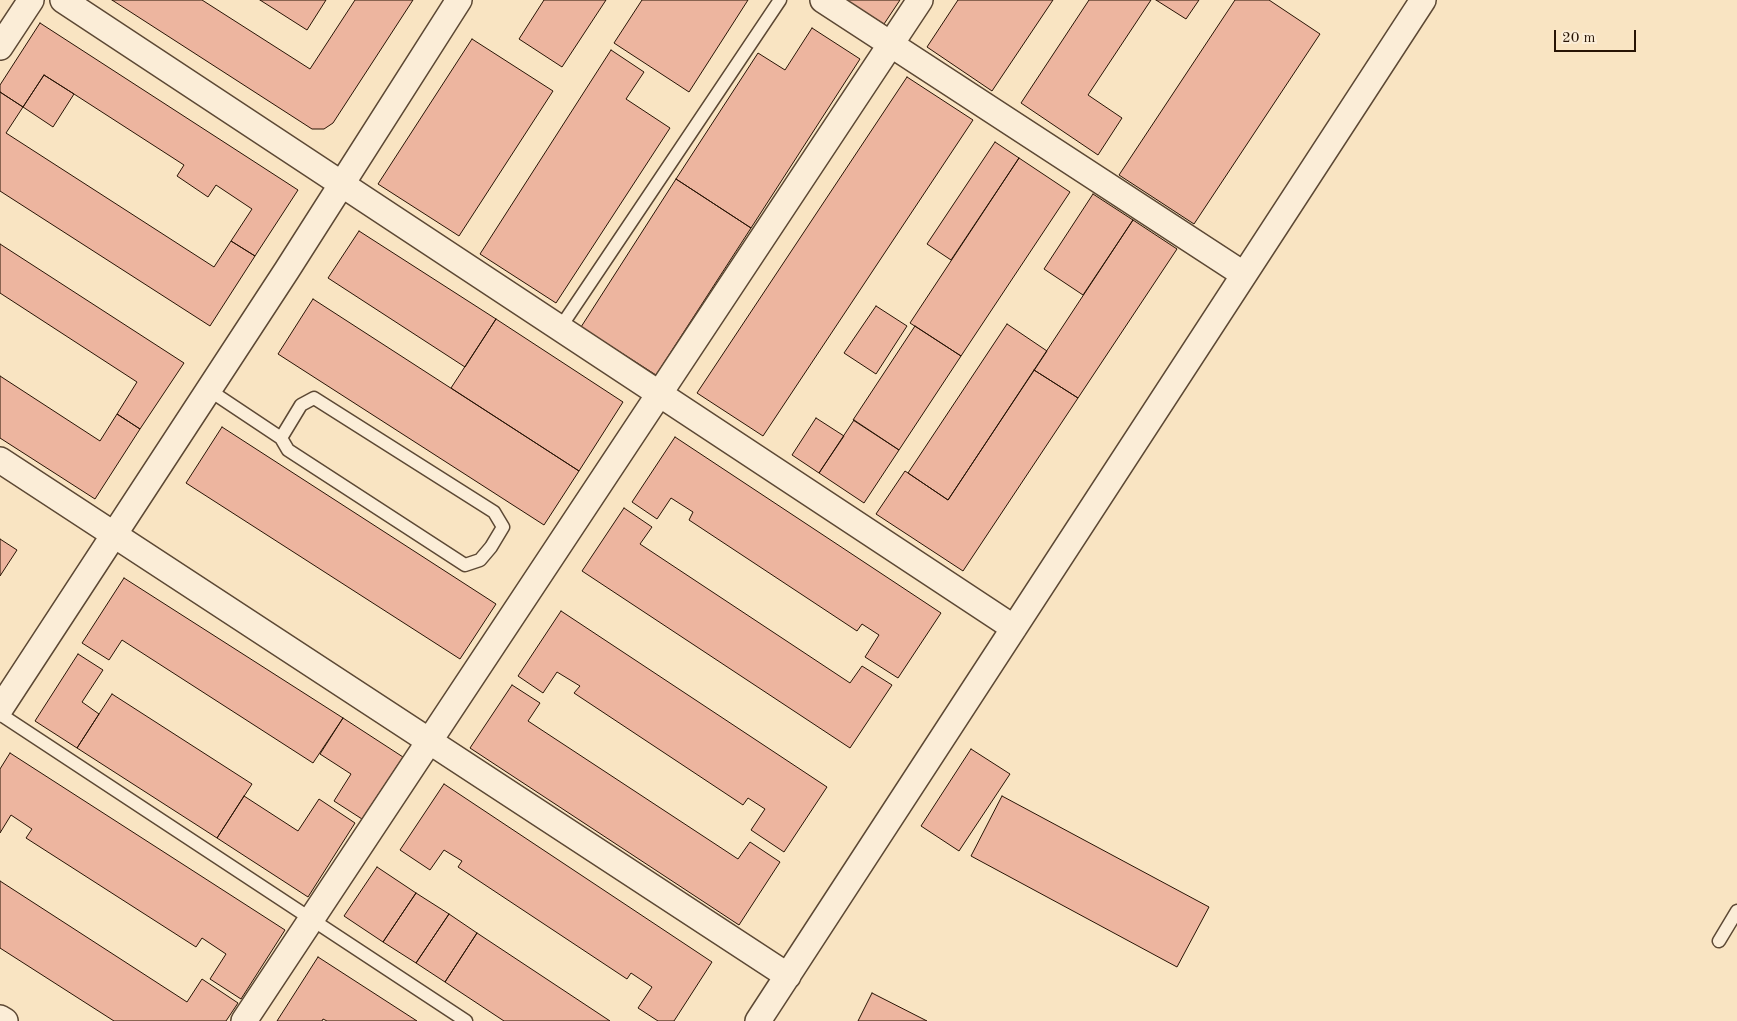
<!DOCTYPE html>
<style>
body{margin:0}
#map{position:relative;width:1737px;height:1021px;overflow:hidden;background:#f9e4c2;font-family:"Old Standard TT",serif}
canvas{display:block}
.scale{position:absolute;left:1554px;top:30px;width:82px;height:22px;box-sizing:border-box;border:2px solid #281405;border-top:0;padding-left:6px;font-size:15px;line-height:18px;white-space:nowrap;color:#281405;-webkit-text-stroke:4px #fbedd7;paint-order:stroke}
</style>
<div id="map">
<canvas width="1737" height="1021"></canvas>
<div class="scale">20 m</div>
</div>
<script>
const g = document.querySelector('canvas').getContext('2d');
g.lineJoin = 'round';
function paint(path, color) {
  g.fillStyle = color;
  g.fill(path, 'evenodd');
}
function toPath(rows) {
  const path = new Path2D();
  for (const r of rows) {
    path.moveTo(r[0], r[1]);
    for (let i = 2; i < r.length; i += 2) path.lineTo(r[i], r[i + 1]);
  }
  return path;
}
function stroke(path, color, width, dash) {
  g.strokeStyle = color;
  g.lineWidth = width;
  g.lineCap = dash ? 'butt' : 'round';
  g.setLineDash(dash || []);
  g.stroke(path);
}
const building = toPath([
 [112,0,202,0,310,69,355,0,413,0,333,123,324,129,312,129,112,0],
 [260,0,326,0,307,30,260,0],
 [544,0,606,0,562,67,519,39,544,0],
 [642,0,748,0,689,92,614,43,642,0],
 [846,0,900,0,884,24,846,0],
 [958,0,1053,0,992,91,927,47,958,0],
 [1089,0,1151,0,1088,95,1122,118,1098,155,1021,103,1089,0],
 [1156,0,1199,0,1186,19,1156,0],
 [1235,0,1269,0,1320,34,1194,224,1119,175,1235,0],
 [40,23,298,190,255,256,231,241,252,209,216,185,208,197,177,176,184,165,74,94,44,75,23,107,0,92,0,85,40,23],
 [812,28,860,59,751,228,676,179,758,53,785,70,812,28],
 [472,39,553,91,459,236,378,184,472,39],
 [611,50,644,72,626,99,670,128,556,303,480,254,611,50],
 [44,75,74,94,53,127,23,107,44,75],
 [907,77,973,120,763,436,697,393,907,77],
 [0,92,23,107,6,133,214,267,231,241,255,256,210,326,0,191,0,92],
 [995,142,1019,158,951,260,927,244,995,142],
 [1019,158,1070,192,961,356,910,323,1019,158],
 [676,179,751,228,656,375,581,327,676,179],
 [1093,194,1133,220,1083,295,1044,269,1093,194],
 [1133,220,1177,249,1078,398,1034,370,1133,220],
 [359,231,496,319,465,367,328,278,359,231],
 [0,244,184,363,140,429,117,414,137,382,0,293,0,244],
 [313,299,579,471,544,525,278,354,313,299],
 [876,306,907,326,876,374,844,353,876,306],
 [496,319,623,402,579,471,451,388,496,319],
 [1007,324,1047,351,948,500,908,473,1007,324],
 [915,326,961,356,899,450,853,420,915,326],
 [1034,370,1078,398,963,571,876,514,905,471,948,500,1034,370],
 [0,376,100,441,117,414,140,429,95,499,0,438,0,376],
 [816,418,844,436,819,473,792,455,816,418],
 [854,420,899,450,864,503,819,473,854,420],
 [222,427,496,604,460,659,186,483,222,427],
 [675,437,941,613,898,678,865,657,879,635,862,624,857,631,689,520,693,512,671,498,657,519,632,502,675,437],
 [624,508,652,527,640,544,850,683,862,666,892,685,850,748,582,571,624,508],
 [0,539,17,550,0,576,0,539],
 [124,578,343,718,313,763,122,640,109,660,82,643,124,578],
 [561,611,827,787,784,852,751,830,765,809,748,798,743,805,574,693,580,686,557,672,543,693,518,676,561,611],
 [78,654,103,670,82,702,99,714,77,748,35,721,78,654],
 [512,685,540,703,528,721,738,859,750,842,780,862,739,925,470,748,512,685],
 [112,694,252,784,217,838,77,748,112,694],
 [343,718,403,757,362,819,334,801,351,774,320,754,343,718],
 [971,749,1010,774,959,851,921,826,971,749],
 [10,753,285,930,241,999,210,979,226,954,202,938,196,947,26,838,32,829,11,815,0,833,0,769,10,753],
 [444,784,712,962,674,1021,658,1021,638,1008,652,987,631,973,627,979,458,867,462,861,444,850,430,870,400,850,444,784],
 [244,796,298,831,319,799,355,823,308,897,217,838,244,796],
 [1002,796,1209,907,1177,967,971,856,1002,796],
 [377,867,416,893,383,942,344,916,377,867],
 [0,881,187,1002,202,979,238,1003,226,1021,114,1021,0,948,0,881],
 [416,893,449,914,416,963,383,942,416,893],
 [449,914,477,933,445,982,416,963,449,914],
 [477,933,610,1021,504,1021,445,982,477,933],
 [318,957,417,1021,327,1021,323,1019,322,1021,277,1021,318,957],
 [872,993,927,1021,858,1021,872,993]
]);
const service = toPath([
 [560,328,780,0],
 [209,390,281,438,288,450,465,565,480,560,491,547,503,527,494,512,314,398,301,405,281,438],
 [0,714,466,1021],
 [1719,941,1737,911]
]);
const minor = toPath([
 [63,0,1014,628],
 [823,0,1243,274],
 [0,47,31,0],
 [0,460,788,976],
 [0,709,287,270,459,0],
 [0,1018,5,1021],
 [244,1021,920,0],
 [758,1021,1423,0]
]);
paint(building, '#edb59f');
stroke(building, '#281405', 1);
stroke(service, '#5c4834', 15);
stroke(minor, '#5c4834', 28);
stroke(service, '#fbedd7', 12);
stroke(minor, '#fbedd7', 25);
</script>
